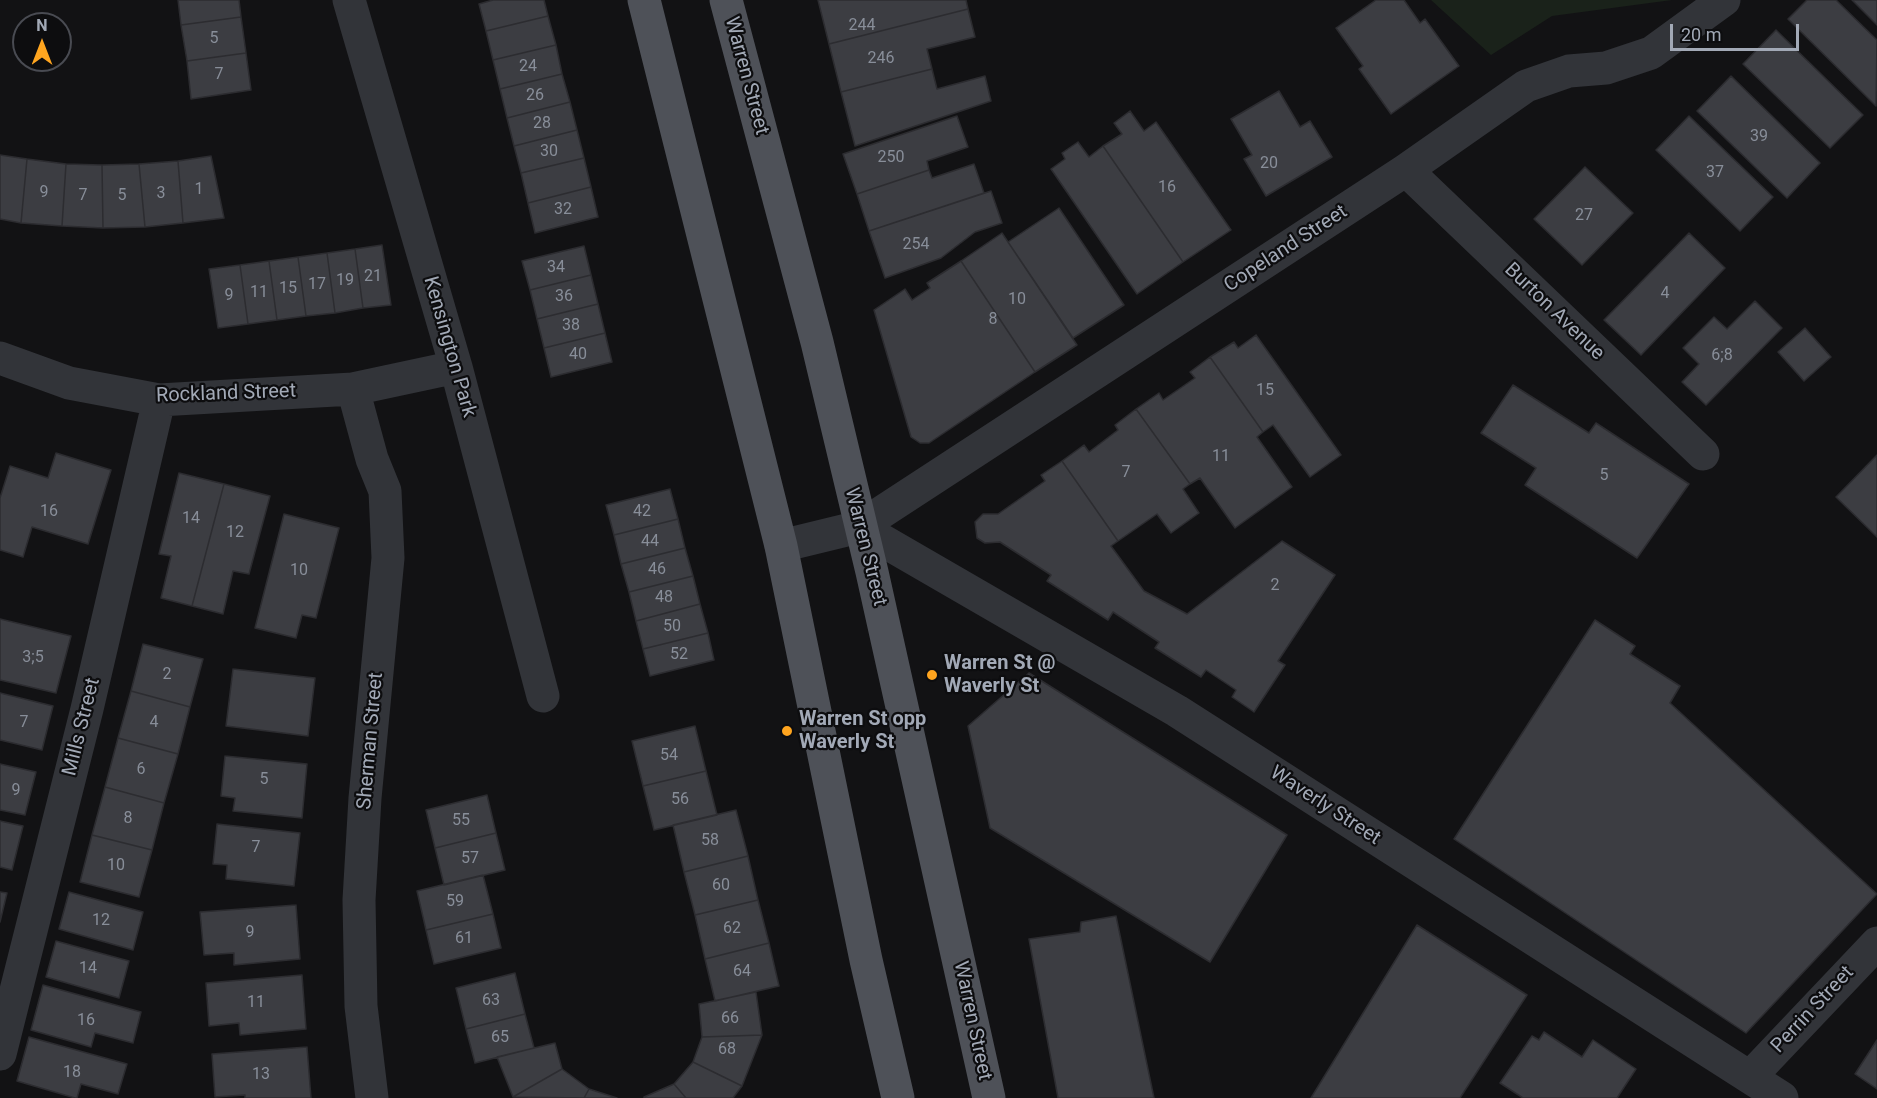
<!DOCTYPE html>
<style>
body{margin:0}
#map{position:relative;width:1877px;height:1098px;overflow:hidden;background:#121214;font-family:Roboto,sans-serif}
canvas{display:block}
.north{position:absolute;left:12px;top:12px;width:60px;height:60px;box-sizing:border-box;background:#0d0d0f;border:2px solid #494b52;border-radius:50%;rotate:0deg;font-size:16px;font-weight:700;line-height:24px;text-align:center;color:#a2a9b6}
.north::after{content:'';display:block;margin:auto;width:21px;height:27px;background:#ffa51f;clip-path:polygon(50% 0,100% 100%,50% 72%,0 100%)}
.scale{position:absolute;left:1670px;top:24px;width:129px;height:27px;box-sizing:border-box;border:3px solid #a2a9b6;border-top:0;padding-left:8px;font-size:18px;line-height:21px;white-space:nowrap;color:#a2a9b6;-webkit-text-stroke:4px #0d0d0f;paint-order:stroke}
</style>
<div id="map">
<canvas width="1877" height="1098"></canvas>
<div class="north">N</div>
<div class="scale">20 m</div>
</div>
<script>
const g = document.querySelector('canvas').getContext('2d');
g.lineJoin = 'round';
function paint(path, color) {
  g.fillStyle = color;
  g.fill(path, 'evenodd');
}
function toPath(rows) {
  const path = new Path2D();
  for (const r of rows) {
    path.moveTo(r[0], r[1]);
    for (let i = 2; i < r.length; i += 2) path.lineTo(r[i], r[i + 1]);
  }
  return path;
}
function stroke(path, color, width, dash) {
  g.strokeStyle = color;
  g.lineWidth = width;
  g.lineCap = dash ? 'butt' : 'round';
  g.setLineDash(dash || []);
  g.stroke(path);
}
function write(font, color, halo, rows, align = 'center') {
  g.font = font + ' Roboto,sans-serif';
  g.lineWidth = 4.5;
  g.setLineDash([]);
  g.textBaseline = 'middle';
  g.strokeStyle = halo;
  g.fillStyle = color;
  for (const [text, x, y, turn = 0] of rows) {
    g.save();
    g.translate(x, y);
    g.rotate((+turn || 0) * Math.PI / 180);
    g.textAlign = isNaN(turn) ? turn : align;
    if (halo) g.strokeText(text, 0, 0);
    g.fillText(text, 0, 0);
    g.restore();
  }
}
const green = toPath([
 [1431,0,1672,0,1552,16,1491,55]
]);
const building = toPath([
 [178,0,239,0,241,17,181,25,178,0],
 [493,0,544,0,548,16,486,31,479,4,493,0],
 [818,0,966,0,968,9,829,44,818,0],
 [1376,0,1404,0,1420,23,1425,19,1459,66,1391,114,1359,69,1363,66,1336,28,1376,0],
 [1807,0,1836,0,1877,40,1876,106,1788,19,1807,0],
 [1852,0,1877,0,1877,25,1852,0],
 [968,9,975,37,927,49,932,69,841,92,829,44,968,9],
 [548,16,556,45,493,60,486,31,548,16],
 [241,17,246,53,187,61,181,25,241,17],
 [1776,30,1863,115,1830,148,1743,64,1776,30],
 [556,45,562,74,500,89,493,60,556,45],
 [246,53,251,90,191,99,187,61,246,53],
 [932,69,937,89,985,76,991,101,855,146,841,92,932,69],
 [562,74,570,102,507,118,500,89,562,74],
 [1731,76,1820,163,1787,198,1697,111,1731,76],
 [1279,91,1300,127,1310,121,1332,157,1266,196,1244,159,1252,155,1231,119,1279,91],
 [570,102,577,130,514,146,507,118,570,102],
 [1130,111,1144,131,1156,122,1231,230,1183,262,1103,146,1122,134,1114,123,1130,111],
 [957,116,968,147,927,161,929,170,857,194,843,154,957,116],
 [1689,116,1773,197,1740,231,1656,150,1689,116],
 [577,130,584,158,521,173,514,146,577,130],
 [1078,142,1089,157,1103,146,1183,262,1137,294,1051,169,1065,159,1062,153,1078,142],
 [0,155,27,159,21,223,0,219,0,155],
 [211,156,224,218,183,223,178,161,211,156],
 [584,158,591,187,528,203,521,173,584,158],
 [27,159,66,164,62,226,21,223,27,159],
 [178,161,183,223,145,227,139,164,178,161],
 [66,164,102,165,103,228,62,226,66,164],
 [139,164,145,227,103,228,102,165,139,164],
 [974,164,984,193,869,231,857,194,929,170,932,178,974,164],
 [1585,167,1633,213,1582,265,1534,219,1585,167],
 [591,187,598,217,535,233,528,203,591,187],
 [991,191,1002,223,975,232,941,258,885,278,869,231,991,191],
 [1059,208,1124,305,1073,338,1008,242,1059,208],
 [1002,233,1077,345,1035,372,961,261,1002,233],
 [1689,233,1725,268,1641,355,1604,320,1689,233],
 [382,245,391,305,363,308,355,249,382,245],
 [584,246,591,275,530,290,522,261,584,246],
 [355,249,363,308,335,313,327,253,355,249],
 [327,253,335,313,306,316,298,257,327,253],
 [298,257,306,316,277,320,269,261,298,257],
 [269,261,277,320,248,324,240,265,269,261],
 [961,261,1035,372,929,443,920,443,911,437,874,310,905,289,912,300,930,288,927,283,961,261],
 [240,265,248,324,218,328,209,269,240,265],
 [591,275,598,304,537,319,530,290,591,275],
 [1755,301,1782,328,1706,405,1682,382,1699,364,1683,348,1714,317,1727,329,1755,301],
 [598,304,605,333,544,348,537,319,598,304],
 [1805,328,1831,357,1804,381,1778,352,1805,328],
 [605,333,612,362,551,377,544,348,605,333],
 [1256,335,1341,455,1310,477,1273,425,1263,432,1210,357,1234,342,1238,348,1256,335],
 [1210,357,1263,432,1257,437,1292,487,1235,528,1200,478,1190,484,1136,409,1159,393,1163,400,1195,378,1190,372,1210,357],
 [1513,385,1589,433,1596,423,1689,484,1637,558,1525,485,1536,468,1481,433,1513,385],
 [1136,409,1190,484,1183,489,1199,513,1171,533,1157,514,1118,541,1062,461,1084,445,1089,452,1118,430,1115,425,1136,409],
 [56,453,111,470,88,544,32,527,23,557,0,550,0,498,10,466,48,478,56,453],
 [1877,455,1877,537,1836,497,1877,455],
 [1062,461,1118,541,1111,546,1144,591,1187,614,1282,541,1335,575,1278,661,1285,665,1254,712,1232,697,1236,690,1206,670,1201,677,1155,648,1159,642,1113,612,1108,620,1047,581,1051,575,1000,542,985,543,977,538,975,522,983,514,998,514,1045,481,1041,475,1062,461],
 [179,473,224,484,192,606,161,598,171,556,159,554,179,473],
 [224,484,270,496,249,574,233,571,223,614,192,606,224,484],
 [670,489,678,519,614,535,606,505,670,489],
 [284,514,339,528,316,618,302,615,296,638,255,628,284,514],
 [678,519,685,548,621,564,614,535,678,519],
 [685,548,693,576,629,592,621,564,685,548],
 [693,576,700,604,636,621,629,592,693,576],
 [700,604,708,633,643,649,636,621,700,604],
 [0,619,71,636,56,693,0,680,0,619],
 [1595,620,1635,646,1630,654,1680,686,1670,703,1877,894,1746,1033,1454,839,1595,620],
 [708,633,714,660,650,676,643,649,708,633],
 [143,644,203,659,190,707,131,691,143,644],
 [233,669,315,678,308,736,226,726,233,669],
 [1029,673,1287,835,1210,962,990,828,968,726,1029,673],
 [131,691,190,707,178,754,118,738,131,691],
 [0,693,53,706,42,750,0,740,0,693],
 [695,726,706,771,643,786,632,741,695,726],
 [118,738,178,754,164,803,105,787,118,738],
 [225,756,307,764,302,818,233,811,235,798,221,796,225,756],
 [0,764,36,772,25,815,0,810,0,764],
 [706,771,717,815,654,830,643,786,706,771],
 [105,787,164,803,152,850,92,835,105,787],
 [487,795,496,833,435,848,426,810,487,795],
 [736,810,748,856,684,872,673,825,736,810],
 [0,821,23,826,12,870,0,867,0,821],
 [217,824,300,833,294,886,226,879,227,865,213,864,217,824],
 [496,833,505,870,444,885,435,848,496,833],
 [92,835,152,850,139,897,80,882,92,835],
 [748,856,758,900,695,915,684,872,748,856],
 [483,875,493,914,426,930,417,891,483,875],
 [0,892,7,893,0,922,0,892],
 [69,892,143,912,133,950,59,929,69,892],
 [758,900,769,943,705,959,695,915,758,900],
 [296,905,300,959,234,965,234,953,204,955,200,912,296,905],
 [493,914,501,948,434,964,426,930,493,914],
 [1116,916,1154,1098,1058,1098,1029,939,1080,932,1081,922,1116,916],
 [1417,925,1527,995,1460,1098,1311,1098,1417,925],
 [56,941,129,961,119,998,46,977,56,941],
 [769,943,779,986,715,1001,705,959,769,943],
 [515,973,525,1014,466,1029,456,988,515,973],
 [302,975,306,1029,240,1035,239,1023,209,1026,206,983,302,975],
 [43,985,141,1012,133,1043,95,1033,91,1047,31,1030,43,985],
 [756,992,762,1035,702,1037,699,1004,756,992],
 [525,1014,534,1048,475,1063,466,1029,525,1014],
 [1544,1032,1582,1057,1593,1040,1636,1069,1617,1098,1523,1098,1500,1083,1532,1036,1539,1040,1544,1032],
 [762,1035,742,1086,693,1062,702,1037,762,1035],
 [29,1037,127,1064,118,1094,81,1084,77,1098,75,1098,17,1081,29,1037],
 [1877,1040,1877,1089,1855,1074,1877,1040],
 [555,1043,562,1069,513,1097,497,1057,555,1043],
 [307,1047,311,1098,245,1098,245,1095,215,1097,212,1054,307,1047],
 [693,1062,742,1086,733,1098,686,1098,674,1084,693,1062],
 [562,1069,589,1089,584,1098,513,1097,562,1069],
 [674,1084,686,1098,644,1098,644,1097,674,1084],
 [589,1089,617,1098,584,1098,589,1089]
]);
const minor = toPath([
 [349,0,456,367,543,696],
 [1406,170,1703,454],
 [0,358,69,383,159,400,353,389,456,367],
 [353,389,372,459,385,491,388,558,365,798,359,900,361,1006,372,1098],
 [859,527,1177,711,1782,1098],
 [781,546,859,527,1406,170,1526,86,1569,71,1606,68,1651,53,1724,0],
 [0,1054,87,709,159,400],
 [1750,1077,1877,943]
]);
const major = toPath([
 [644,0,781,546,866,960,898,1098],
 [726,0,817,342,872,572,989,1098]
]);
const markers = [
 [932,675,6,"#ffa51f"],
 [787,731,6,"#ffa51f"]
];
const numberNames = [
 ["244",862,26],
 ["5",214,39],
 ["246",881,59],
 ["24",528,67],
 ["7",219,75],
 ["26",535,96],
 ["28",542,124],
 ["39",1759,137],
 ["30",549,152],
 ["250",891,158],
 ["20",1269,164],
 ["37",1715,173],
 ["16",1167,188],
 ["1",199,190],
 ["9",44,193],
 ["3",161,194],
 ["7",83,196],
 ["5",122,196],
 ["32",563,210],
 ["27",1584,216],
 ["254",916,245],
 ["34",556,268],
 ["21",373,277],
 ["19",345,281],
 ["17",317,285],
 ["15",288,289],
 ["11",259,293],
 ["4",1665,294],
 ["9",229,296],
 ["36",564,297],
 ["10",1017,300],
 ["8",993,320],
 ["38",571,326],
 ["40",578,355],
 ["6;8",1722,356],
 ["15",1265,391],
 ["11",1221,457],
 ["7",1126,473],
 ["5",1604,476],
 ["16",49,512],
 ["42",642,512],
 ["14",191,519],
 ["12",235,533],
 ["44",650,542],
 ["46",657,570],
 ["10",299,571],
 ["2",1275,586],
 ["48",664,598],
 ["50",672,627],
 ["52",679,655],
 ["3;5",33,658],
 ["2",167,675],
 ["7",24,723],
 ["4",154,723],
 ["54",669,756],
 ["6",141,770],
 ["5",264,780],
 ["9",16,791],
 ["56",680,800],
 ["8",128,819],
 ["55",461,821],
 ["58",710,841],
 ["7",256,848],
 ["57",470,859],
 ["10",116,866],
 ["60",721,886],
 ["59",455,902],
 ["12",101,921],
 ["62",732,929],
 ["9",250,933],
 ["61",464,939],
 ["14",88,969],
 ["64",742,972],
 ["63",491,1001],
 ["11",256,1003],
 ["66",730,1019],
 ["16",86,1021],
 ["65",500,1038],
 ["68",727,1050],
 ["18",72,1073],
 ["13",261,1075]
];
const streetNames = [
 ["Warren Street",746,76,75],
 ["Copeland Street",1286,249,-33],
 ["Burton Avenue",1554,312,44],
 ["Kensington Park",449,347,74],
 ["Rockland Street",226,394,-2],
 ["Warren Street",865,547,76],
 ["Mills Street",82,727,-76],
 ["Sherman Street",371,741,-85],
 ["Waverly Street",1325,806,33],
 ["Perrin Street",1813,1010,-47],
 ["Warren Street",972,1021,78]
];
const poiNames = [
 ["Warren St @",944,664],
 ["Waverly St",944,687],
 ["Warren St opp",799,720],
 ["Waverly St",799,743]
];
paint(green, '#1a221a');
paint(building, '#3c3d42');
stroke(building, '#2c2c30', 1.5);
stroke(minor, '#323439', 33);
stroke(major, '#4e5158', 33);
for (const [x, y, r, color] of markers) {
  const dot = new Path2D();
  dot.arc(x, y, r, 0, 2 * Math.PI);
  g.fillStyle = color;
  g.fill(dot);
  stroke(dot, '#0d0d0f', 2);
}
write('16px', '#888e99', null, numberNames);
write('20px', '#a2a9b6', '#0d0d0f', streetNames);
write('bold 20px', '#a2a9b6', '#0d0d0f', poiNames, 'left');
</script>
